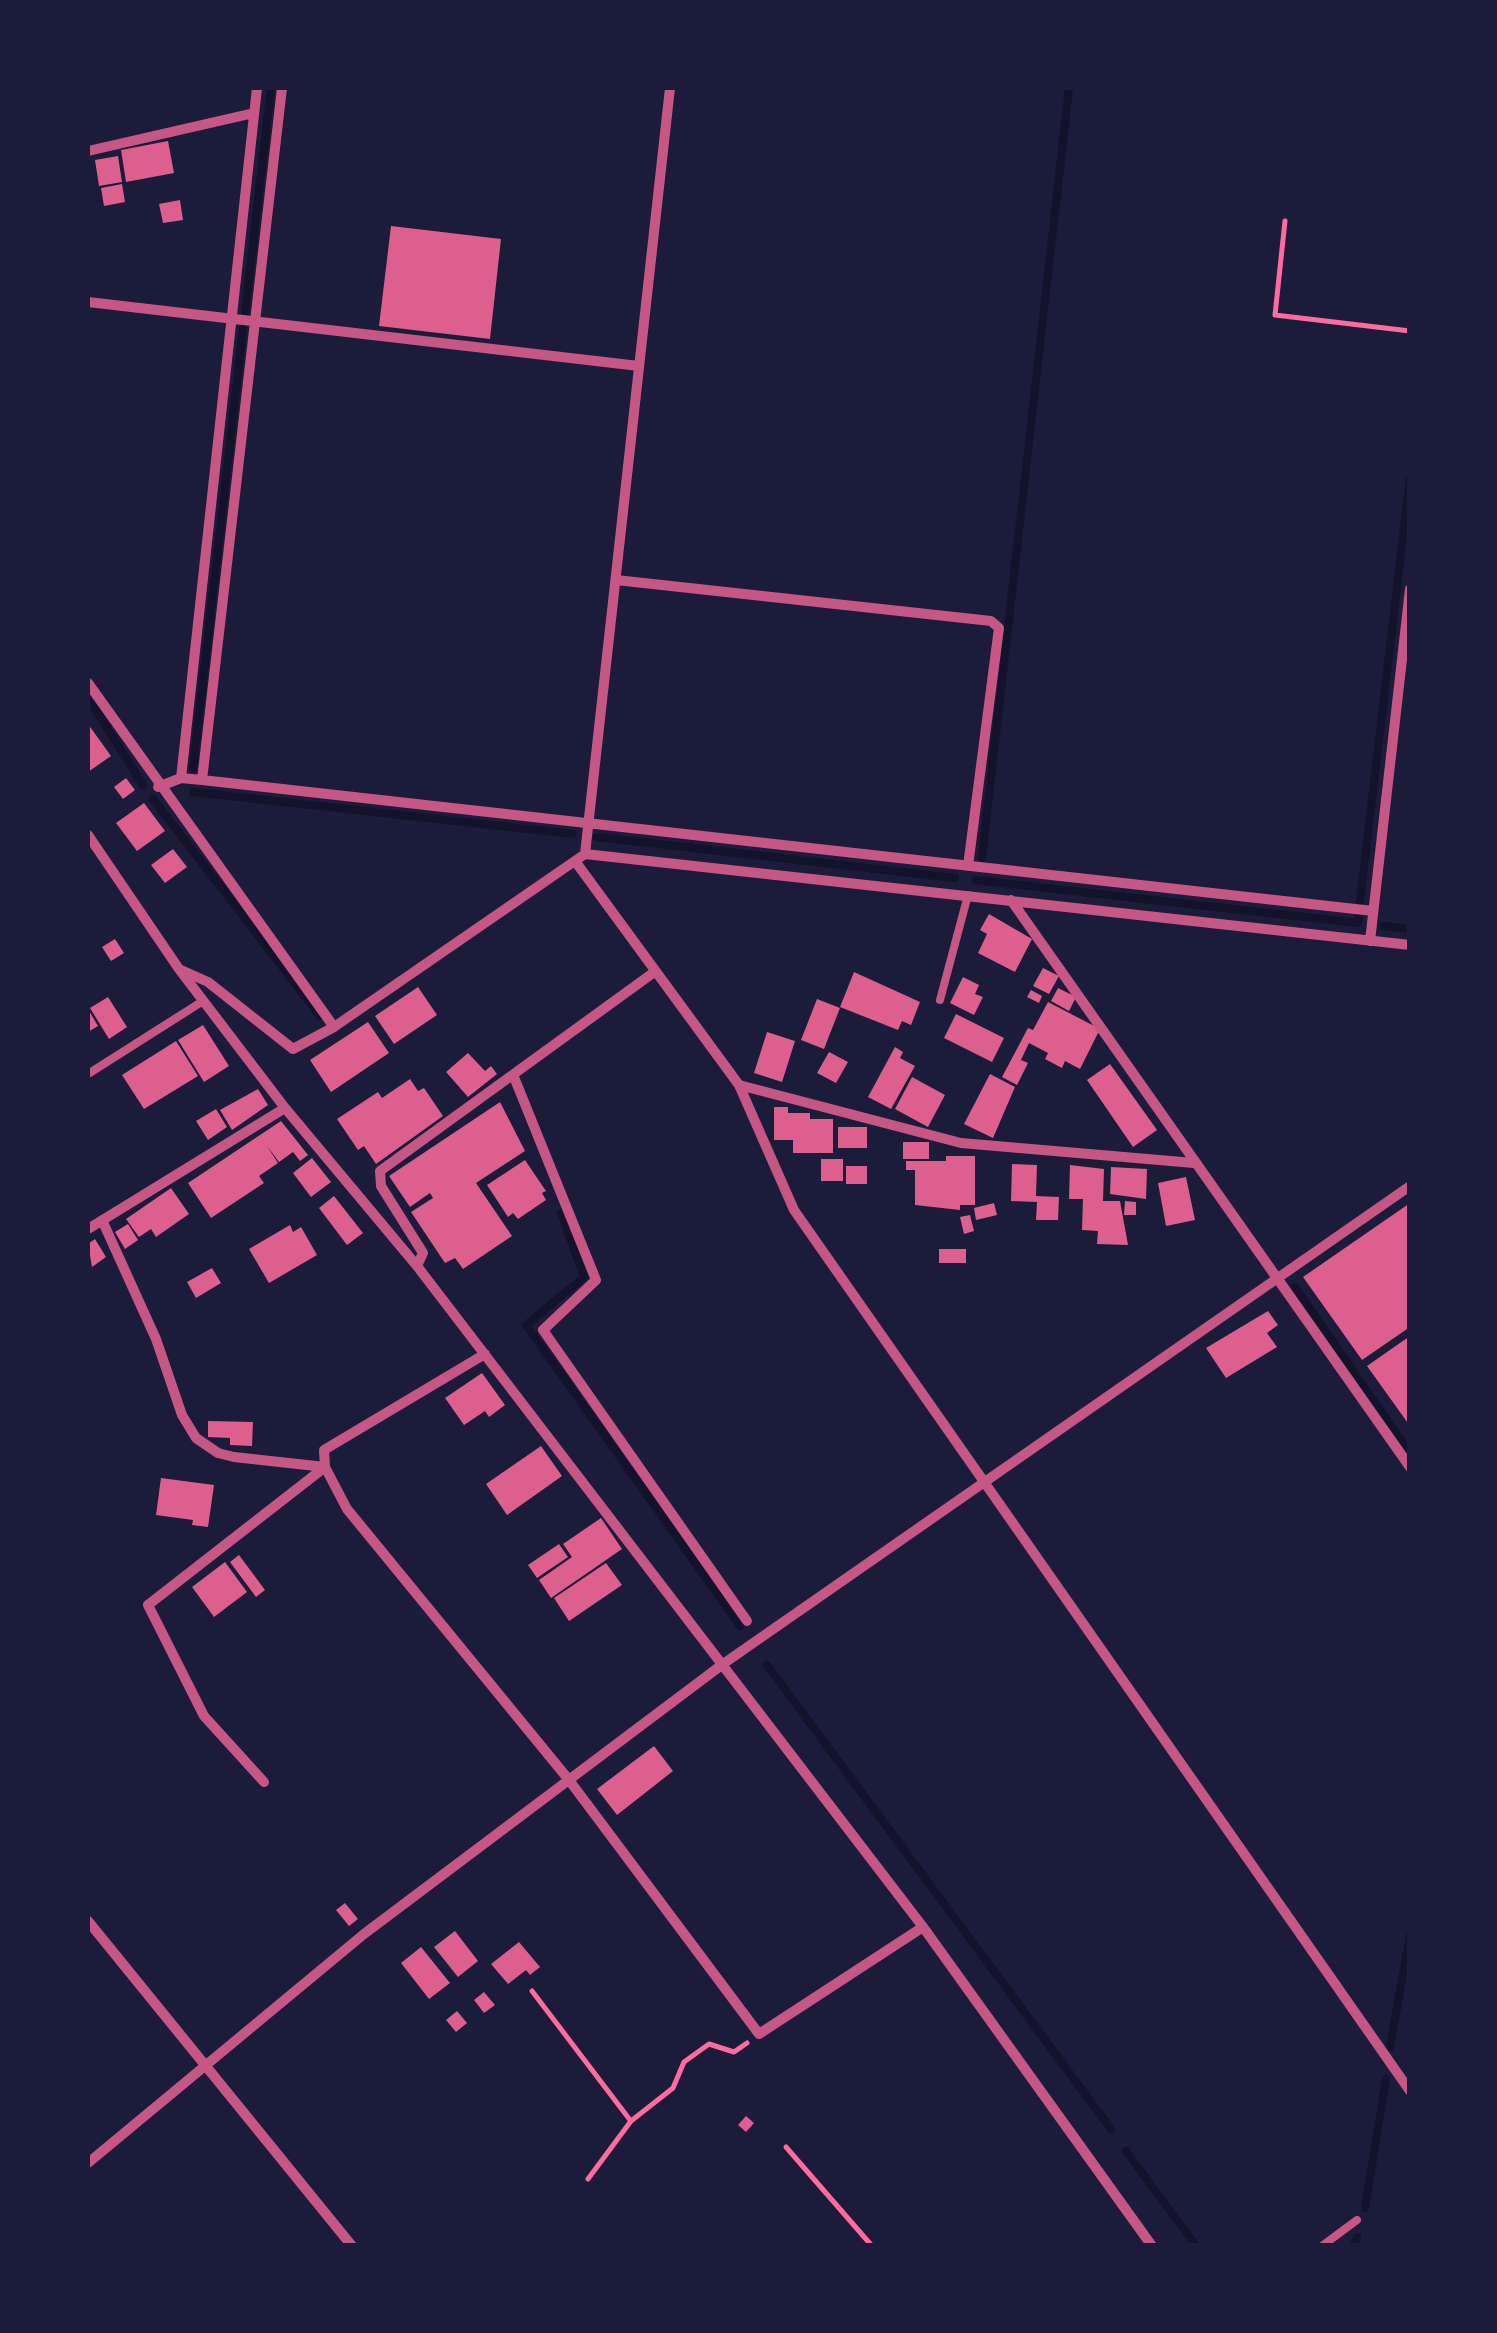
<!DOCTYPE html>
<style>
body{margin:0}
#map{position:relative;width:1497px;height:2333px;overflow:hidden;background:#1b1b3a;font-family:Overpass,sans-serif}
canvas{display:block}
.frame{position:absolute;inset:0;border:90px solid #1b1b3a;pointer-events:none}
</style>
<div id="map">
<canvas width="1497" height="2333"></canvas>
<div class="frame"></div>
</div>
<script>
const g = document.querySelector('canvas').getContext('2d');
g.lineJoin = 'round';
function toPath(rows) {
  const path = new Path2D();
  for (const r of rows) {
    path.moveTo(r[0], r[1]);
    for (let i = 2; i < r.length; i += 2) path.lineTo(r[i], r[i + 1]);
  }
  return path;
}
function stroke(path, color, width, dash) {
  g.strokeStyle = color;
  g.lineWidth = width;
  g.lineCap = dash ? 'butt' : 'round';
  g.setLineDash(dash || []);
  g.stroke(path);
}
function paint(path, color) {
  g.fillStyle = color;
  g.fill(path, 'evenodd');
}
const stream = toPath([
 [245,312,271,88],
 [88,698,143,785],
 [193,768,243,329],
 [193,792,572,834],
 [153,799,320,1016],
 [597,837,955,878],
 [982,858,1069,88],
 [975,880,1358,923,1359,915],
 [1360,901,1410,477],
 [1383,926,1410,929],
 [561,1213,584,1277,526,1325,740,1626],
 [1295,1287,1410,1453],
 [767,1665,1111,2129],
 [1390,2047,1410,1935],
 [1126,2151,1196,2246],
 [1365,2208,1386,2079],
 [1354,2246,1357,2237]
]);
const building = toPath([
 [168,141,174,173,126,182,121,150],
 [118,156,122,182,99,186,95,160],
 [122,184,125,202,104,206,101,188],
 [180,200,183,220,163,223,159,204],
 [391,226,501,239,490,339,379,326],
 [88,724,111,756,88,772],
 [126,778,135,790,123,799,114,787],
 [144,803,165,831,137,851,116,823],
 [173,849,187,867,165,883,151,865],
 [989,914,1032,939,1015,972,978,953,987,934,980,930],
 [115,939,124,953,111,961,102,947],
 [1043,968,1059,976,1049,994,1033,986],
 [854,972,920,1002,911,1025,902,1021,898,1030,840,1007],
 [963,977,979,985,975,994,983,997,974,1015,950,1003],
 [418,987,437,1015,394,1044,375,1016],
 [1058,988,1076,997,1069,1011,1051,1001],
 [1031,990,1042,996,1039,1003,1027,997],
 [108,997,127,1027,109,1039,90,1008],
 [817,999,840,1008,824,1049,801,1040],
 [1048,1002,1100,1029,1080,1069,1065,1061,1062,1068,1045,1059,1048,1053,1029,1043,1021,1060,1028,1063,1017,1085,1002,1077,1028,1028,1033,1030],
 [88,1009,98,1026,88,1032],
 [956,1014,1004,1038,992,1062,944,1038],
 [368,1022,389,1053,331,1092,310,1060],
 [203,1025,229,1066,204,1082,178,1040],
 [767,1032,795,1041,782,1082,754,1073],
 [176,1041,198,1076,144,1109,122,1075],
 [895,1047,903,1052,900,1058,915,1066,891,1109,868,1097],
 [829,1052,848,1062,836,1083,817,1073],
 [468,1053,485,1071,491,1066,497,1074,468,1097,446,1072],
 [1110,1064,1157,1130,1133,1147,1087,1080],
 [990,1074,1015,1087,993,1138,964,1124],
 [912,1077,945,1095,928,1127,895,1109],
 [410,1079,418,1091,424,1088,443,1116,376,1164,364,1146,358,1150,337,1119,378,1092,382,1098],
 [258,1089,268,1105,232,1130,220,1110],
 [500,1102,525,1151,476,1183,512,1236,463,1269,455,1258,445,1263,411,1212,433,1198,430,1193,410,1207,389,1176],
 [774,1107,788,1107,788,1113,810,1113,810,1119,833,1119,833,1153,793,1153,793,1140,774,1140],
 [216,1109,227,1127,208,1140,196,1121],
 [281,1121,308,1155,300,1161,293,1152,279,1162,267,1146,278,1163,259,1176,264,1183,211,1218,188,1183],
 [838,1127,867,1127,867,1148,838,1148],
 [903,1142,929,1142,929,1159,903,1159],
 [946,1156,975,1156,975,1205,960,1205,960,1210,915,1205,915,1170,906,1170,906,1161,946,1161],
 [312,1158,331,1182,311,1197,293,1173],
 [821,1159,843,1159,843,1181,821,1181],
 [525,1160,546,1191,542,1193,546,1200,518,1219,513,1213,508,1217,487,1185],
 [1012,1164,1037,1165,1036,1196,1059,1197,1058,1220,1036,1220,1037,1202,1011,1201],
 [1070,1165,1104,1169,1103,1201,1120,1201,1128,1245,1097,1244,1098,1231,1082,1230,1083,1199,1069,1199],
 [846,1166,867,1166,867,1184,846,1184],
 [1111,1167,1147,1169,1146,1199,1110,1194],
 [1186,1177,1195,1220,1166,1226,1158,1183],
 [171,1188,189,1214,156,1237,151,1229,139,1237,126,1219],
 [334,1196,363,1233,347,1245,319,1208],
 [1125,1201,1136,1202,1136,1215,1124,1215],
 [994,1203,997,1215,976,1220,974,1208],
 [1410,1203,1410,1327,1362,1360,1303,1277],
 [970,1215,974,1231,964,1234,960,1217],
 [128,1224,138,1240,125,1249,115,1232],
 [290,1225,293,1232,301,1227,317,1255,269,1283,249,1249],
 [95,1239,106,1257,92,1267,88,1244],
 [939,1249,966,1249,966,1263,939,1263],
 [212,1268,221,1283,196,1298,187,1282],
 [1268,1311,1278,1325,1267,1333,1277,1347,1226,1378,1206,1348],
 [1410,1336,1410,1426,1367,1366],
 [482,1373,505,1405,489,1417,485,1411,464,1425,445,1398],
 [208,1421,253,1422,252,1446,230,1445,230,1438,208,1437],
 [541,1446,562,1476,507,1515,486,1484],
 [161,1478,214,1485,208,1527,192,1525,193,1520,156,1515],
 [601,1518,622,1549,551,1598,539,1580,572,1557,563,1544],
 [559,1544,568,1557,537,1578,528,1565],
 [239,1555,265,1590,256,1597,230,1562],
 [225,1562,247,1592,214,1617,192,1587],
 [606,1563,622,1585,569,1621,554,1598],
 [654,1746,673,1771,617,1815,597,1789],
 [345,1903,358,1919,349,1926,336,1910],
 [455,1931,478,1961,458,1977,434,1947],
 [519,1942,540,1967,530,1975,526,1970,508,1984,491,1964],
 [421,1947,450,1983,429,1999,401,1963],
 [484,1992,495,2005,484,2013,474,2000],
 [457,2011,467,2023,456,2032,446,2020],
 [746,2116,754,2123,746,2132,738,2125]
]);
const path = toPath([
 [1285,221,1275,315,1410,331],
 [532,1991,630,2120],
 [786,2147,872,2246],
 [588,2179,631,2121,673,2088,684,2062,709,2044,734,2052,747,2043]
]);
const service = toPath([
 [940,1000,968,895],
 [88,1074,203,1001],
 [1322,2246,1357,2220]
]);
const minor = toPath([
 [88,151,254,113],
 [88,302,639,366],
 [616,580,991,621,999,628,968,866],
 [88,683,334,1027],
 [181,778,257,88],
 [202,780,282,88],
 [158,787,181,778,202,780,1373,911],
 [88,835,179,969,285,1108,417,1266,923,1927,1152,2246],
 [585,854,670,88],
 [575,861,739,1085,794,1210,1410,2091],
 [1011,900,1410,1467],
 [1370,941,1410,589],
 [181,970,208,982,293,1049,334,1027,585,854,1410,945],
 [514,1077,596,1280,543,1330,747,1621],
 [739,1085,961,1143,1194,1163],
 [102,1220,156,1339,182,1415,196,1438,218,1453,234,1457,325,1467,347,1509,569,1780,759,2034,923,1927],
 [88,1229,285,1108],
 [417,1266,423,1253,381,1186,380,1171,653,973],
 [264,1782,204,1716,148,1605,325,1467,324,1450,485,1354],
 [88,1921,352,2246],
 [88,2163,364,1934,723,1664,1410,1186]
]);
stroke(stream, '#12122b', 8);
paint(building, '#dd5f8e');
stroke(path, '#ff6b9d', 5);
stroke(service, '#c65784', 8);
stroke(minor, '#c65784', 10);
</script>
